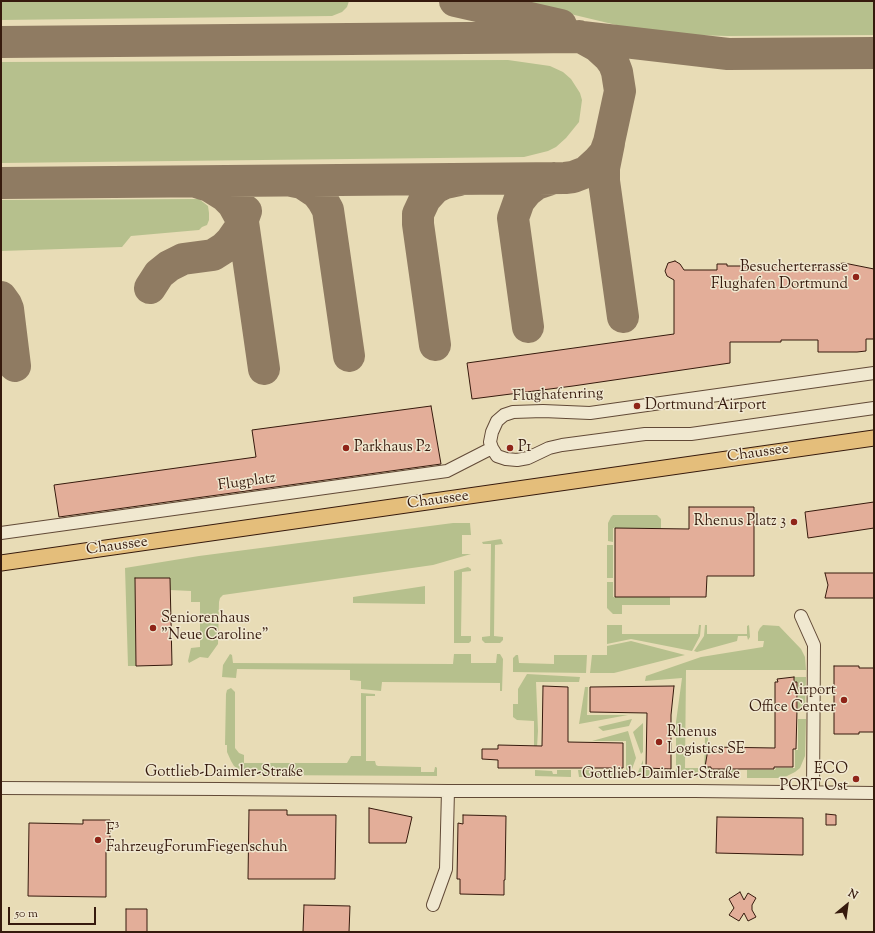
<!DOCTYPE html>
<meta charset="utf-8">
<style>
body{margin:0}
#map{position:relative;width:875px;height:933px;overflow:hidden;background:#e8dcb6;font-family:"Sorts Mill Goudy",serif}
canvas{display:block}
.frame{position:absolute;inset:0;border:2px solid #361a0d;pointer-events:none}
.north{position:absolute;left:827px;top:885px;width:40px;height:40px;-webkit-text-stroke:3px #f0e8d0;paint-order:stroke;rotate:29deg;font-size:11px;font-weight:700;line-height:16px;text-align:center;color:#361a0d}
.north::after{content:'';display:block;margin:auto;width:14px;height:18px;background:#361a0d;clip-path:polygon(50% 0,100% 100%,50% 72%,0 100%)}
.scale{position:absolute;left:8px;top:907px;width:88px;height:18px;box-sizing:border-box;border:2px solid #361a0d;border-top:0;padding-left:5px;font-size:12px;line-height:14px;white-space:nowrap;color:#361a0d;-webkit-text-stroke:3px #f0e8d0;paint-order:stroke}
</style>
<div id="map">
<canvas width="875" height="933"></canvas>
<div class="frame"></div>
<div class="north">N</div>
<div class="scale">50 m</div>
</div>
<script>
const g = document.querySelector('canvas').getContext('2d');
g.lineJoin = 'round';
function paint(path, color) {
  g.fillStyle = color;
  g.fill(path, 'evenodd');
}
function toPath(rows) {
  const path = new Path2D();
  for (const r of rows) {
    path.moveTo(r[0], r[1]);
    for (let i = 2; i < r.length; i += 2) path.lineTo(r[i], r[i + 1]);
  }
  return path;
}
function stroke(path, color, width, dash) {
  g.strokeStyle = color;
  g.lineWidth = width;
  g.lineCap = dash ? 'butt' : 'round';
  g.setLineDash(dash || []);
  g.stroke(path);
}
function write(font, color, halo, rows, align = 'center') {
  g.font = font + ' "Sorts Mill Goudy",serif';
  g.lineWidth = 3;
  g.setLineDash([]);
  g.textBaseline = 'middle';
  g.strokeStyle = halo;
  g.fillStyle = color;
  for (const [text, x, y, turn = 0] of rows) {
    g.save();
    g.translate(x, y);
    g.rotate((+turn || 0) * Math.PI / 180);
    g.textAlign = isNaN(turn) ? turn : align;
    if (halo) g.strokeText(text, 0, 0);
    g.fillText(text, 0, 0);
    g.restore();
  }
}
const green = toPath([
 [1,1,349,1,347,7,342,12,332,16,1,20],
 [516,1,874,1,874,35,728,36,692,35,629,28],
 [508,60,550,66,563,72,571,79,580,93,582,100,579,122,566,138,556,147,548,151,524,157,1,163,1,62],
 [199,199,208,206,209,213,209,220,207,225,202,227,199,230,131,236,122,247,1,251,1,200],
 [613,515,657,515,661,519,661,528,613,528,613,542,608,541,608,523,611,517],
 [453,523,470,523,471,535,462,535,462,554,471,554,433,565,223,595,220,598,219,602,218,644,208,658,200,657,189,663,188,661,191,648,200,647,200,602,191,602,191,591,170,590,170,578,135,578,136,666,128,666,125,568,199,556],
 [501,539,503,544,495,545,494,636,503,637,503,640,500,643,485,643,482,640,482,637,490,636,491,544,483,544,482,542],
 [607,545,613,545,613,578,607,578],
 [468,567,471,569,471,571,462,572,461,636,471,636,471,641,469,643,454,643,454,571],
 [607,582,613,582,613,597,670,597,670,605,622,605,622,614,613,614,607,608],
 [425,586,425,604,353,603,353,597],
 [607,625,622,625,622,634,698,634,699,625,701,625,700,636,692,651,631,639,607,644],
 [705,625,707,625,707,634,747,634,747,626,749,625,750,637,748,640,747,636,738,636,737,641,697,652,694,651,704,636],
 [763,625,779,626,801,649,805,657,806,670,686,670,685,768,698,768,698,777,636,777,643,760,643,770,676,770,676,722,682,678,645,681,646,676,701,657,763,647,764,641,758,641,758,632,760,628],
 [631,641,685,655,614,673,590,673,592,655,607,655,607,646],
 [230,654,232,655,233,663,453,664,454,654,471,654,471,663,496,663,497,654,500,654,503,659,502,691,500,691,500,683,382,682,381,691,361,689,361,681,350,680,350,670,237,669,236,678,222,677,223,665],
 [516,655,518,655,519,663,554,664,554,655,587,655,586,673,513,672,513,658],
 [527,674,580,677,579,682,536,682,538,731,537,747,534,747,534,721,517,720,513,717,513,704,518,704,518,689],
 [794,677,806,677,805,711,798,711,798,682,794,682],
 [585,687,588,687,587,715,628,715,579,724],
 [231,688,235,692,235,748,239,753,244,755,244,763,347,763,351,756,361,756,361,693,375,694,375,696,366,696,366,761,375,761,376,765,378,766,421,767,421,772,434,772,435,767,436,767,437,768,437,776,255,775,243,773,234,766,231,761,227,752,227,745,225,745,226,694,227,690],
 [632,719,629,726,603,731,598,727],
 [798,719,806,719,805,756,800,768,795,772,783,778,747,778,747,770,775,770,776,768,795,768,795,750,798,750],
 [643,723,643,752,641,754,633,732],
 [628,731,636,758,629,777,579,777,578,770,626,771,626,741,592,741],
 [705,737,708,737,706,767,709,767,710,770,739,770,739,778,704,777],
 [535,770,552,771,553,774,557,774,557,770,571,770,571,777,535,776]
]);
const taxiway = toPath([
 [455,1,561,25],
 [1,42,582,37,728,54,874,53],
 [609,143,604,168,604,181,623,317],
 [292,181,302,183,317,193,323,201,328,210,349,356],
 [196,182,209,186,225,196,233,204,243,222,264,369],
 [1,183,565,178,573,177,586,172,598,161,605,153,609,142,620,91,617,72,614,64,609,57,597,46,579,36],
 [150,288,159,274,169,266,183,259,213,255,224,248,231,241,240,228,246,211],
 [1,297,6,304,8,309,15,366],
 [528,327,513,218,519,201,527,191,536,184,554,178],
 [435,345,418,224,418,214,425,199,435,188,445,183,459,180]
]);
const building = toPath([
 [675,261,680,264,684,270,717,270,717,264,727,264,727,266,796,266,796,264,807,264,807,270,821,266,844,263,874,269,874,339,866,339,866,351,857,352,818,352,818,340,781,340,781,342,730,342,730,363,573,386,472,399,467,363,674,334,674,280,667,276,665,271,668,263,675,261],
 [431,406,441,464,59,517,54,485,256,457,252,430,431,406],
 [874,502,874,528,808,538,805,512,874,502],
 [689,507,754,507,754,576,707,576,706,597,615,597,615,528,689,529,689,507],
 [825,573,874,573,874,598,825,598,828,585,825,573],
 [135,578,170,578,172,665,136,666,135,578],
 [834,666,859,666,859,668,874,668,874,732,859,732,859,734,834,734,834,666],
 [794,677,794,682,797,682,797,710,796,749,793,749,793,767,774,767,774,769,711,769,711,767,705,767,708,749,711,749,711,747,775,748,775,682,778,682,777,679,794,677],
 [543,686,568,687,568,742,623,743,623,768,498,768,498,760,482,759,482,749,498,749,498,745,542,746,543,686],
 [674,686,671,715,671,769,646,768,647,713,590,712,590,687,674,686],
 [369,808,412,817,406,843,369,843,369,808],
 [249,810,287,810,287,815,336,815,335,879,248,879,249,810],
 [826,814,836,815,836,825,826,825,826,814],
 [463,815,506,816,505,880,504,880,504,895,460,894,460,879,457,879,458,823,463,824,463,815],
 [717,817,803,818,803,855,716,853,717,817],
 [83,820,110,820,110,850,106,850,106,897,28,896,29,823,83,824,83,820],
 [740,892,744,900,748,893,756,898,752,905,752,910,756,917,748,921,744,913,739,921,729,915,734,908,729,899,740,892],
 [304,905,350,906,349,932,303,932,304,905],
 [126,909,147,909,147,932,126,932,126,909]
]);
const minor = toPath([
 [874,373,590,413,543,411,513,412,504,415,497,421,492,432,490,442,492,448,497,456,506,459,517,460,528,458,549,448,562,445,645,434,691,434,874,408],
 [1,533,447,471,492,448],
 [801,616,814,645,813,792],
 [1,788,220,789,448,791,695,791,874,793],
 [433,905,446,869,448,791]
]);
const major = toPath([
 [1,563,874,438]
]);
const markers = [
 [856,277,4,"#8f2418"],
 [637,406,4,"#8f2418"],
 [346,448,4,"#8f2418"],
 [510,448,4,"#8f2418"],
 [794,522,4,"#8f2418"],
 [153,628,4,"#8f2418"],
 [844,700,4,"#8f2418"],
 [659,742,4,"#8f2418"],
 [856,779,4,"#8f2418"],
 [98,840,4,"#8f2418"]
];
const poiNames = [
 ["Besucherterrasse",848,268,"right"],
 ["Flughafen Dortmund",848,285,"right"],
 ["Dortmund Airport",645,406],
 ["Parkhaus P2",354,448],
 ["P1",518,448],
 ["Rhenus Platz 3",786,522,"right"],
 ["Seniorenhaus",161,619],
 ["\"Neue Caroline\"",161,636],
 ["Airport",836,691,"right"],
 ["Office Center",836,708,"right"],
 ["Rhenus",667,733],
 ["Logistics SE",667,750],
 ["ECO",848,770,"right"],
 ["PORT Ost",848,787,"right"],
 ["F³",106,831],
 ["FahrzeugForumFiegenschuh",106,848]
];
const streetNames = [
 ["Flughafenring",558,396,-2],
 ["Chaussee",758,454,-8],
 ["Flugplatz",247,483,-8],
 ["Chaussee",438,501,-8],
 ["Chaussee",117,547,-8],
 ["Gottlieb-Daimler-Straße",224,773],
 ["Gottlieb-Daimler-Straße",661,775]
];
paint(green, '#b6c08d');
stroke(taxiway, '#8f7b62', 32);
paint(building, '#e3ae99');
stroke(building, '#361a0d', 1);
stroke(minor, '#624a37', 14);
stroke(major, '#361a0d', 17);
stroke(minor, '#f0e8d0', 12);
stroke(major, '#e4be7b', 15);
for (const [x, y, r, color] of markers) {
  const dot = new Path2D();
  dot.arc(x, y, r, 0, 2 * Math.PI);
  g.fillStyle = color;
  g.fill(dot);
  stroke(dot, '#f0e8d0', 1.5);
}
write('15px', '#361a0d', '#f0e8d0', poiNames, 'left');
write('15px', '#361a0d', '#f0e8d0', streetNames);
</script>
